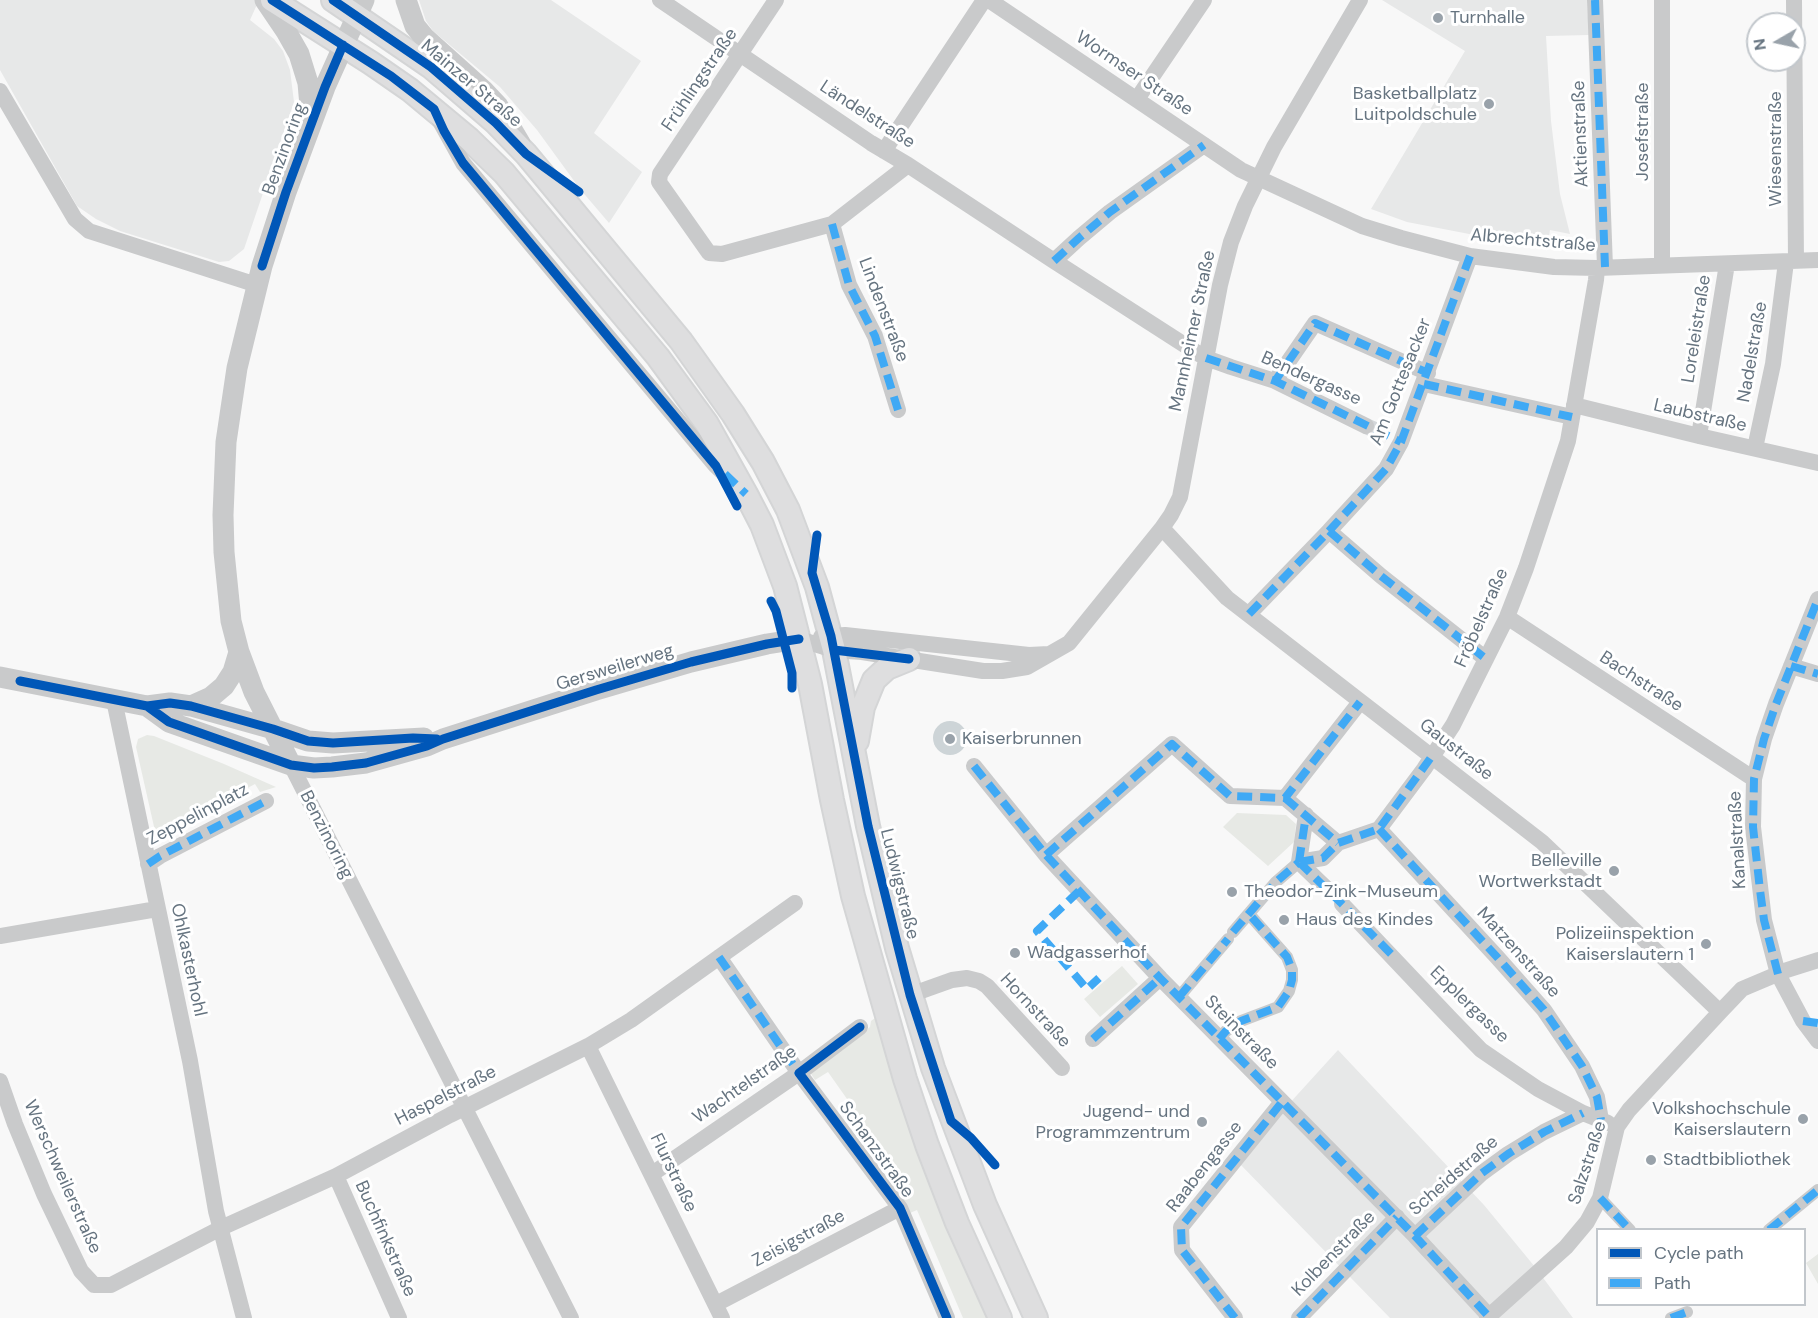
<!DOCTYPE html>
<meta charset="utf-8">
<style>
body{margin:0}
#map{position:relative;width:1818px;height:1318px;overflow:hidden;background:#f8f8f8;font-family:"DM Sans",sans-serif}
canvas{display:block}
.legend{position:absolute;left:1596px;top:1228px;width:210px;height:78px;box-sizing:border-box;background:#fff;border:2px solid #c2c7cc;margin:0;padding:8px 10px;list-style:none;font-size:18px;color:#667480}
.legend li{display:flex;align-items:center;gap:12px;height:30px}
.legend b{width:30px;border:2px solid #c2c7cc}
.north{position:absolute;left:1746px;top:12px;width:60px;height:60px;box-sizing:border-box;background:#fff;border:2px solid #c2c7cc;border-radius:50%;rotate:261deg;font-size:16px;font-weight:700;line-height:24px;text-align:center;color:#667480}
.north::after{content:'';display:block;margin:auto;width:21px;height:27px;background:#99a2aa;clip-path:polygon(50% 0,100% 100%,50% 72%,0 100%)}
</style>
<div id="map">
<canvas width="1818" height="1318"></canvas>
<ul class="legend">
<li><b style="height:8px;background:#0057b8"></b>Cycle path</li>
<li><b style="height:8px;background:#3fa9f5"></b>Path</li>
</ul>
<div class="north">N</div>
</div>
<script>
const g = document.querySelector('canvas').getContext('2d');
g.lineJoin = 'round';
function paint(path, color) {
  g.fillStyle = color;
  g.fill(path, 'evenodd');
}
function toPath(rows) {
  const path = new Path2D();
  for (const r of rows) {
    if (r.length === 3) {
      path.moveTo(r[0] + r[2], r[1]);
      path.arc(r[0], r[1], r[2], 0, 2 * Math.PI);
      continue;
    }
    path.moveTo(r[0], r[1]);
    for (let i = 2; i < r.length; i += 2) path.lineTo(r[i], r[i + 1]);
  }
  return path;
}
function stroke(path, color, width, dash) {
  g.strokeStyle = color;
  g.lineWidth = width;
  g.lineCap = dash ? 'butt' : 'round';
  g.setLineDash(dash || []);
  g.stroke(path);
}
function write(font, color, halo, rows, align = 'center') {
  g.font = font + ' "DM Sans",sans-serif';
  g.lineWidth = 6;
  g.setLineDash([]);
  g.textBaseline = 'middle';
  g.strokeStyle = halo;
  g.fillStyle = color;
  for (const [text, x, y, turn = 0] of rows) {
    g.save();
    g.translate(x, y);
    g.rotate((+turn || 0) * Math.PI / 180);
    g.textAlign = isNaN(turn) ? turn : align;
    if (halo) g.strokeText(text, 0, 0);
    g.fillText(text, 0, 0);
    g.restore();
  }
}
const built = toPath([
 [0,0,259,0,250,20,274,39,283,51,290,70,294,102,244,249,229,261,219,262,120,231,96,219,77,206,0,70],
 [419,0,551,0,641,61,594,133,642,172,609,223,580,189,537,130,500,87,433,31,426,21],
 [1382,0,1587,0,1589,35,1546,36,1551,121,1560,194,1570,234,1550,230,1547,249,1407,222,1371,209,1465,51],
 [1338,1050,1484,1205,1535,1267,1573,1318,1390,1318,1237,1161]
]);
const green = toPath([
 [147,735,154,736,224,764,276,787,260,792,255,784,160,835,155,831,136,747,138,739],
 [1237,813,1286,815,1296,824,1294,842,1268,866,1223,827],
 [1122,966,1138,984,1100,1017,1084,999],
 [875,1018,896,1087,989,1318,963,1318,917,1210,910,1213,897,1192,907,1184,828,1072,815,1080,808,1069,864,1032,870,1027,871,1021],
 [1818,1254,1818,1284,1806,1263]
]);
const water = toPath([
 [950,738,17]
]);
const minorTunnel = toPath([
 [1366,426,1388,436]
]);
const pedestrian = toPath([
 [1233,932,1276,882,1299,862],
 [1179,997,1228,939],
 [1219,1039,1226,1031,1241,1021,1278,1007,1289,991,1292,980,1292,970,1287,957,1249,914],
 [1600,1198,1630,1230],
 [1769,1230,1818,1190],
 [1671,1318,1687,1312]
]);
const minor = toPath([
 [660,0,871,143,908,165,1054,261,1194,351,1206,358,1231,367,1275,381,1366,426],
 [776,0,660,174,659,182,709,253,722,254,832,224,908,165],
 [989,0,1241,170,1362,226,1401,238,1470,256,1554,267,1597,268,1818,260],
 [1595,0,1605,267],
 [1794,0,1796,261],
 [0,91,75,219,89,231,257,285],
 [1137,99,1204,0],
 [437,116,463,163,716,466,735,484],
 [884,151,984,0],
 [832,224,849,285,875,336,898,410],
 [1054,261,1079,238,1110,212,1204,145],
 [1662,265,1662,0],
 [1275,381,1315,323,1428,373],
 [1424,384,1572,417],
 [1574,405,1699,436,1818,463],
 [1699,436,1727,264],
 [1755,448,1773,364,1786,262],
 [1162,528,1227,598,1542,842,1720,1012],
 [1329,531,1381,576,1486,659],
 [1818,599,1776,704,1764,739,1754,779,1753,827,1764,920,1778,974,1803,1021,1818,1041],
 [1249,614,1329,531,1386,469,1401,442,1470,256],
 [1507,617,1754,779],
 [821,637,845,635,1029,655,1049,654],
 [799,639,834,650,862,652,983,671,1002,671,1027,667,1069,643,1162,528,1171,515,1180,497,1220,285,1231,242,1245,206,1274,147,1360,0],
 [1791,666,1818,674],
 [114,700,190,1061,216,1211,244,1318],
 [291,765,571,1318],
 [974,766,1046,855,1160,978,1415,1236,1489,1316],
 [1285,798,1338,843],
 [1379,829,1497,957,1544,1010,1582,1066,1597,1097,1601,1120],
 [1046,855,1172,744,1230,796,1285,798,1360,702],
 [1299,862,1323,858,1338,843,1379,829,1424,769,1453,725,1507,617,1526,568,1568,441,1596,280,1597,268],
 [1299,862,1306,815],
 [1299,862,1329,891],
 [148,864,160,856,266,801],
 [1342,904,1449,1017,1481,1050,1538,1089,1583,1113,1608,1123],
 [0,936,157,909],
 [719,957,799,1073,900,1208,947,1318],
 [910,995,952,980,967,978,979,981,987,986,1062,1068],
 [1093,1039,1160,978],
 [588,1046,722,1318],
 [0,1081,15,1124,44,1194,81,1271,94,1285,111,1285,221,1228,336,1176,450,1115,588,1046,631,1020,795,903],
 [652,1174,799,1073,860,1027],
 [336,1176,399,1318],
 [1415,1236,1482,1173,1508,1154,1544,1132,1583,1113],
 [716,1304,900,1208],
 [1235,1318,1182,1250,1181,1227,1282,1102],
 [1299,1318,1397,1217],
 [1487,1318,1566,1247,1587,1222,1600,1198,1617,1127,1629,1110,1720,1012,1742,989,1787,970,1818,960]
]);
const tertiary = toPath([
 [265,0,286,31,299,54,308,83,311,117],
 [406,0,415,26,424,37,483,90,498,106,520,143],
 [0,677,147,706,170,703,191,706,273,729,308,741,333,743,424,738],
 [147,706,169,722,291,765,314,768,332,767,366,763,427,746,443,739,596,690,691,662,767,644,799,639],
 [191,706,211,697,224,686,233,672,239,652],
 [291,765,254,692,239,652,231,621,224,552,223,515,226,442,237,368,262,266,286,192,325,87,364,0]
]);
const secondary = toPath([
 [272,0,371,63,410,90,469,139,504,173,658,357,707,424,746,494,762,525,785,586,810,684,832,800,853,896,905,1079,927,1145,957,1223,1000,1318],
 [333,0,431,67,496,123,526,154,681,341,733,414,763,462,788,510,817,587,834,650,868,826,897,948,933,1068,985,1205,1036,1318],
 [857,741,863,707,874,680,887,668,909,659]
]);
const quiet = toPath([
 [1595,0,1605,267],
 [832,224,849,285,875,336,898,410],
 [1054,261,1079,238,1110,212,1204,145],
 [1206,358,1275,381,1401,442],
 [1275,381,1315,323,1428,373],
 [1424,384,1572,417],
 [725,474,746,494],
 [1329,531,1381,576,1486,659],
 [1249,614,1329,531,1386,469,1401,442,1470,256],
 [1791,666,1818,674],
 [974,766,1046,855,1160,978,1415,1236,1490,1318],
 [1285,798,1338,843],
 [1379,829,1497,957,1544,1010,1582,1066,1597,1097,1601,1120],
 [1046,855,1172,744,1230,796,1285,798,1360,702],
 [1299,862,1323,858,1338,843,1379,829,1432,756],
 [1299,862,1342,904,1396,959],
 [1299,862,1306,815],
 [148,864,160,856,266,801],
 [1079,891,1037,931,1087,989,1099,978],
 [1233,932,1276,882,1299,862],
 [719,957,801,1076],
 [1778,974,1764,920,1760,890,1753,827,1754,779,1764,739,1776,704,1818,599],
 [1179,997,1228,939],
 [1803,1021,1818,1023],
 [1093,1039,1160,978],
 [1219,1039,1226,1031,1241,1021,1278,1007,1289,991,1292,980,1292,970,1287,957,1249,914],
 [1600,1198,1630,1230],
 [1769,1230,1818,1190],
 [1415,1236,1482,1173,1508,1154,1544,1132,1583,1113],
 [1235,1318,1182,1250,1181,1227,1282,1102],
 [1299,1318,1397,1217],
 [1671,1318,1687,1312]
]);
const cycleway = toPath([
 [272,0,391,76,434,109,444,131,463,163,716,466,737,506],
 [333,0,431,67,496,123,526,154,579,192],
 [262,266,286,192,325,87,343,45],
 [817,535,812,573,831,636,868,826,910,995,951,1121,971,1138,995,1165],
 [771,601,776,611,792,673,792,688],
 [834,650,909,659],
 [20,681,147,706,170,703,191,706,273,729,308,741,333,743,413,738,437,739],
 [147,706,169,722,291,765,314,768,332,767,366,763,427,746,443,739,596,690,691,662,767,644,799,639],
 [860,1027,799,1073,900,1208,947,1318]
]);
const markers = [
 [1438,18,6,"#99a2aa"],
 [1489,104,6,"#99a2aa"],
 [950,739,6,"#99a2aa"],
 [1614,871,6,"#99a2aa"],
 [1232,892,6,"#99a2aa"],
 [1284,920,6,"#99a2aa"],
 [1706,944,6,"#99a2aa"],
 [1015,953,6,"#99a2aa"],
 [1803,1119,6,"#99a2aa"],
 [1202,1122,6,"#99a2aa"],
 [1651,1160,6,"#99a2aa"]
];
const poiNames = [
 ["Turnhalle",1450,18],
 ["Basketballplatz",1477,94,"right"],
 ["Luitpoldschule",1477,115,"right"],
 ["Kaiserbrunnen",962,739],
 ["Belleville",1602,861,"right"],
 ["Wortwerkstadt",1602,882,"right"],
 ["Theodor-Zink-Museum",1244,892],
 ["Haus des Kindes",1296,920],
 ["Polizeiinspektion",1694,934,"right"],
 ["Kaiserslautern 1",1694,955,"right"],
 ["Wadgasserhof",1027,953],
 ["Volkshochschule",1791,1109,"right"],
 ["Kaiserslautern",1791,1130,"right"],
 ["Jugend- und",1190,1112,"right"],
 ["Programmzentrum",1190,1133,"right"],
 ["Stadtbibliothek",1663,1160]
];
const streetNames = [
 ["Wormser Straße",1134,74,34],
 ["Frühlingstraße",700,80,-56],
 ["Mainzer Straße",471,84,40],
 ["Ländelstraße",867,115,33],
 ["Josefstraße",1643,132,-90],
 ["Aktienstraße",1581,134,-92],
 ["Benzinoring",285,149,-70],
 ["Wiesenstraße",1776,149,-90],
 ["Albrechtstraße",1533,241,5],
 ["Lindenstraße",883,310,69],
 ["Loreleistraße",1697,329,-81],
 ["Mannheimer Straße",1193,331,-78],
 ["Nadelstraße",1753,352,-80],
 ["Bendergasse",1311,379,24],
 ["Am Gottesacker",1401,382,-68],
 ["Laubstraße",1700,416,13],
 ["Fröbelstraße",1482,618,-66],
 ["Gersweilerweg",615,668,-17],
 ["Bachstraße",1641,682,33],
 ["Gaustraße",1456,750,38],
 ["Zeppelinplatz",198,815,-28],
 ["Benzinoring",326,835,63],
 ["Kanalstraße",1738,840,-93],
 ["Ludwigstraße",899,884,76],
 ["Matzenstraße",1518,953,48],
 ["Ohlkasterhohl",188,960,78],
 ["Epplergasse",1469,1005,44],
 ["Hornstraße",1035,1011,47],
 ["Steinstraße",1241,1033,45],
 ["Wachtelstraße",745,1085,-35],
 ["Haspelstraße",446,1096,-27],
 ["Schanzstraße",876,1150,54],
 ["Salzstraße",1588,1163,-72],
 ["Raabengasse",1205,1167,-52],
 ["Flurstraße",673,1173,64],
 ["Scheidstraße",1454,1176,-41],
 ["Werschweilerstraße",62,1177,66],
 ["Buchfinkstraße",385,1239,66],
 ["Zeisigstraße",799,1239,-28],
 ["Kolbenstraße",1334,1254,-46]
];
paint(built, '#e7e8e8');
paint(green, '#e7e9e5');
paint(water, '#cdd4d7');
stroke(minorTunnel, '#d4d7da', 16, [16, 8]);
stroke(secondary, '#d4d5d6', 26);
stroke(pedestrian, '#c9cacb', 12);
stroke(minor, '#c9cacb', 16);
stroke(tertiary, '#c9cacb', 21);
stroke(secondary, '#dededf', 22);
stroke(quiet, '#3fa9f5', 8, [15, 8]);
stroke(cycleway, '#0057b8', 9);
for (const [x, y, r, color] of markers) {
  const dot = new Path2D();
  dot.arc(x, y, r, 0, 2 * Math.PI);
  g.fillStyle = color;
  g.fill(dot);
  stroke(dot, '#fff', 2);
}
write('18px', '#667480', '#fff', poiNames, 'left');
write('18px', '#667480', '#fff', streetNames);
</script>
